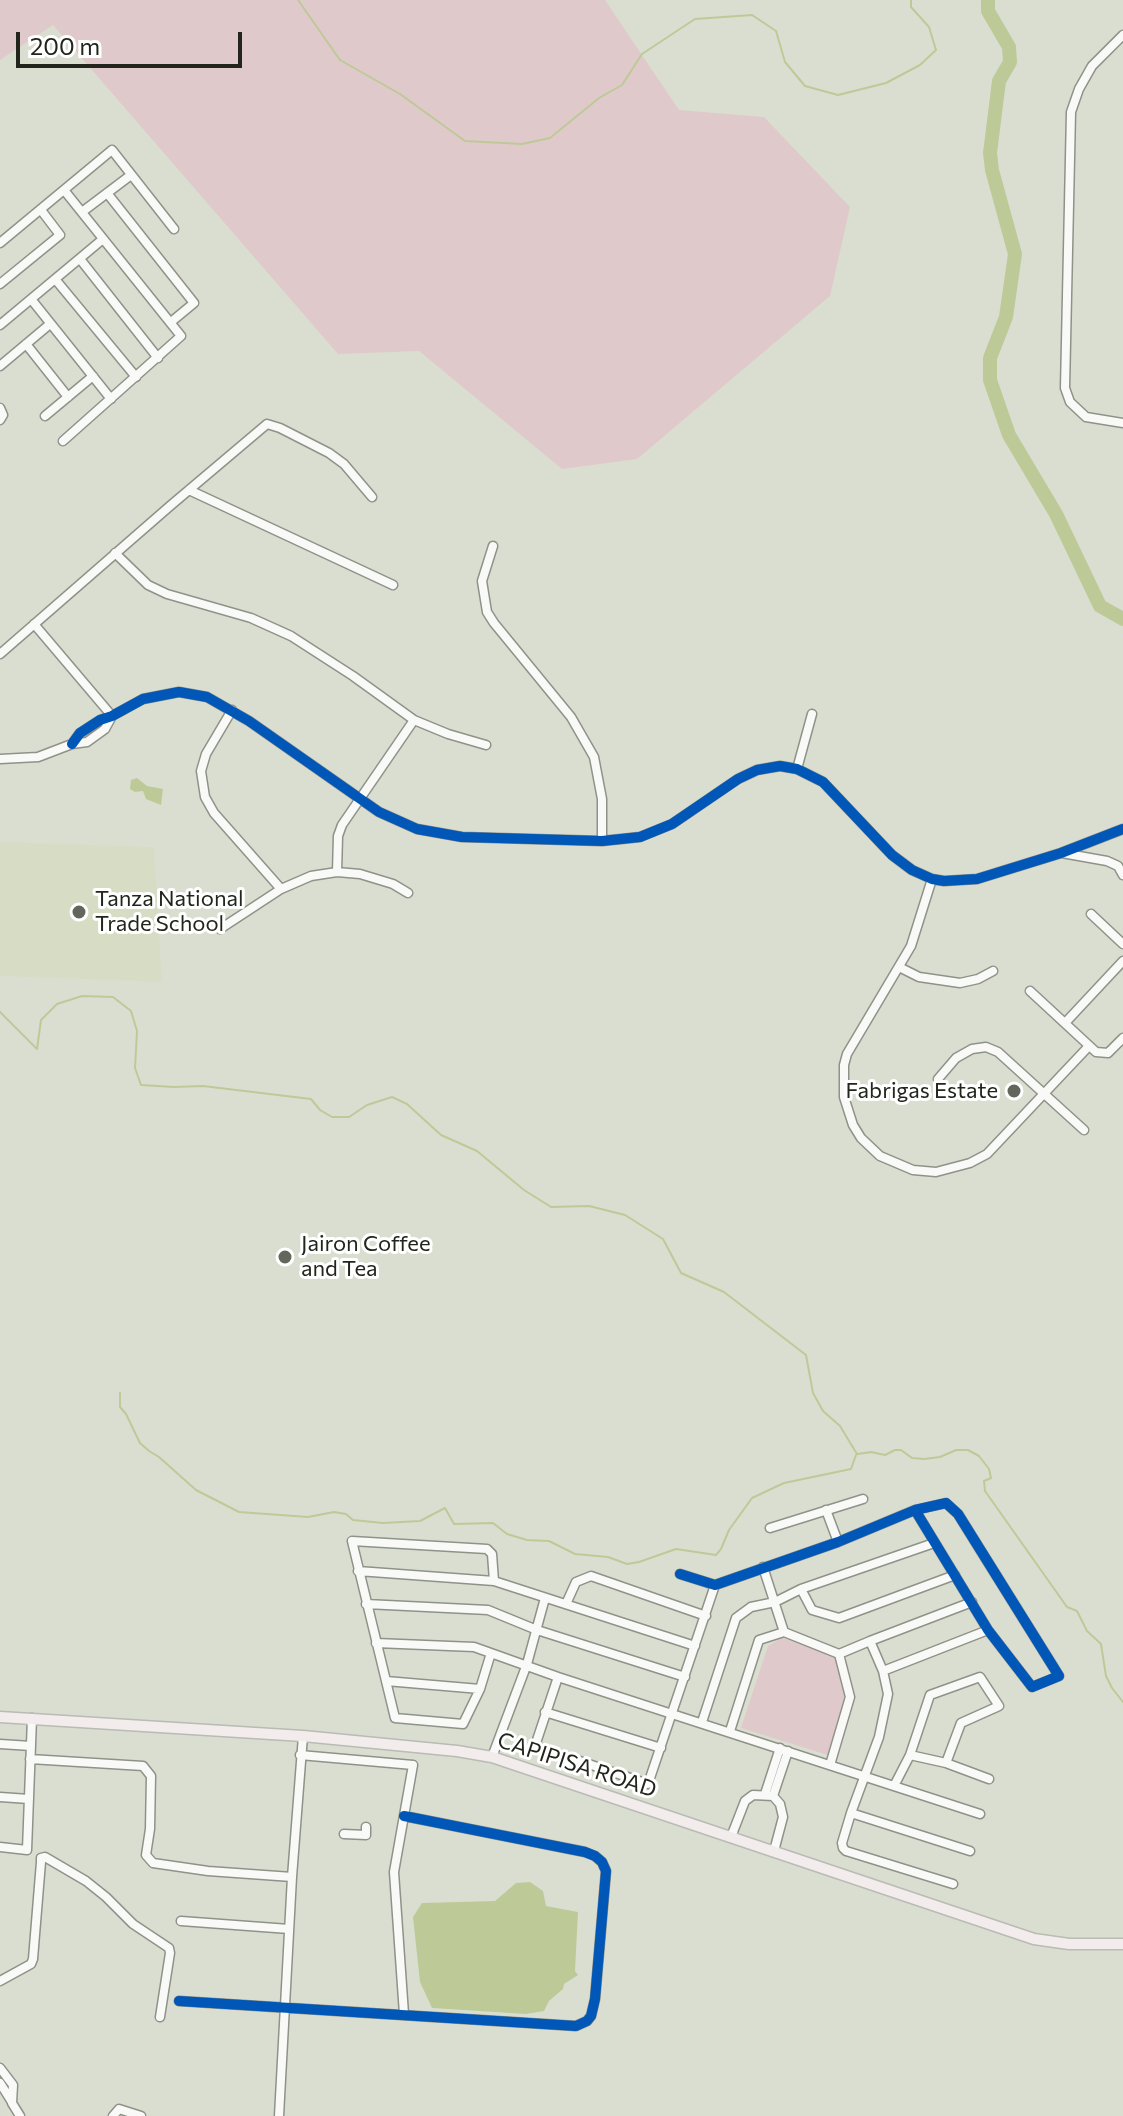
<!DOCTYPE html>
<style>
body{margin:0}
#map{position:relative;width:1123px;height:2116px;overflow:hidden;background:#daded1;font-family:Commissioner,sans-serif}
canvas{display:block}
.scale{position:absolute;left:16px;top:32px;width:226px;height:36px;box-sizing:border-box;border:4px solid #22251b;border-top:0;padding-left:10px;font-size:24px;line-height:28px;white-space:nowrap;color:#22251b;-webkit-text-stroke:6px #fff;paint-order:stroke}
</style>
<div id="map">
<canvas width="1123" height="2116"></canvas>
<div class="scale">200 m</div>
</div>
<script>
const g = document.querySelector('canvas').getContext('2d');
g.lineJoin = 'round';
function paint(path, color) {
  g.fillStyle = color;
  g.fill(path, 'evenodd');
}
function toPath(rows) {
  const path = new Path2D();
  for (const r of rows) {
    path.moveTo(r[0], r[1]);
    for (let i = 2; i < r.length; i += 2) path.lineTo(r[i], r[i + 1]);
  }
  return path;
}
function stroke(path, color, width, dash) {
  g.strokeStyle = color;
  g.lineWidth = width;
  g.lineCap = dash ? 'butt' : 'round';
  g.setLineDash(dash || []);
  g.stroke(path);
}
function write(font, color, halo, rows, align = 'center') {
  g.font = font + ' Commissioner,sans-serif';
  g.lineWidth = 6;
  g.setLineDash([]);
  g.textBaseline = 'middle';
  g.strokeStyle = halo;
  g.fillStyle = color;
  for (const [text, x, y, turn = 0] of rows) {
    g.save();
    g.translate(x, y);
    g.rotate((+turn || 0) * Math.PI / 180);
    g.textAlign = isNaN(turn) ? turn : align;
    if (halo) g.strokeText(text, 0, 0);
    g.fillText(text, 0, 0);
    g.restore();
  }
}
const built = toPath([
 [0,842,154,847,162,982,0,976]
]);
const green = toPath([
 [0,0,605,0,679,110,764,117,850,207,830,296,637,459,562,469,419,351,338,354,53,25,0,60],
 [782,1638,836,1656,848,1695,831,1756,741,1728,768,1646]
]);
const water = toPath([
 [137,778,147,786,163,789,161,805,146,799,143,791,135,792,130,789,131,780],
 [530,1882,543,1891,546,1906,578,1912,575,1971,578,1975,564,1984,563,1989,549,2001,544,2011,526,2014,432,2008,420,1982,413,1917,422,1903,495,1901,516,1883]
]);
const stream = toPath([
 [298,0,340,60,400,94,465,141,522,144,550,138,599,98,622,85,642,54,695,19,752,15,776,31,785,62,805,86,838,95,886,83,920,65,936,50,929,27,911,7,911,0],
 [987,0,988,11],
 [0,1012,37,1049,41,1020,57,1004,82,996,113,997,131,1011,137,1031,135,1068,141,1085,174,1087,203,1086,311,1099,320,1110,332,1117,349,1117,367,1105,392,1097,407,1104,441,1135,477,1151,524,1190,551,1207,589,1206,625,1215,663,1239,681,1273,724,1292,806,1355,813,1393,823,1411,840,1426,857,1454],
 [120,1393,120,1407,126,1414,140,1443,149,1451,159,1457,196,1490,239,1512,308,1517,334,1512,346,1514,353,1520,383,1523,420,1521,445,1508,454,1524,493,1523,507,1534,527,1540,549,1541,575,1554,608,1557,627,1564,639,1562,676,1549,716,1555,721,1549,729,1530,752,1498,784,1483,851,1469,856,1455],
 [858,1454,871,1452,885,1455,895,1450,901,1450,912,1458,924,1459,940,1457,956,1450,968,1450,979,1456,989,1469,991,1478,984,1481,985,1491,1067,1607,1077,1611,1087,1631,1101,1644,1106,1676,1112,1688,1123,1702]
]);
const river = toPath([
 [988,0,988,11,1009,47,1010,62,999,81,990,153,992,170,1015,254,1006,317,990,358,990,380,1009,435,1056,514,1100,606,1123,619]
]);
const minor = toPath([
 [1123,35,1092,66,1079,89,1071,112,1065,388,1070,402,1086,417,1123,423],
 [107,193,194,303,171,322],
 [82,212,131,175],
 [0,243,112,150,174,229],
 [80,259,158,358],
 [55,279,136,377],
 [0,284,60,235,41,210],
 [31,299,111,399],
 [0,325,103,239],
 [26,344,68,397],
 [0,366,50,324],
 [0,408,3,415,0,420],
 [45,416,93,376],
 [63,441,181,336,64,190],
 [189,490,393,585],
 [493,546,482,581,487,612,494,623,571,717,594,757,602,799,602,841],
 [115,553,148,585,167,594,251,618,291,636,353,676,414,720,448,734,486,745],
 [34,624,112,716],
 [0,654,170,506,267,424,280,428,329,453,344,464,372,497],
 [232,710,206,754,201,771,205,797,214,813,281,889],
 [72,744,80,733,100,720,112,716,143,699,179,692,207,697,249,721,379,812,417,829,462,837,602,841,640,837,672,824,738,779,757,770,780,766,797,769,823,782,892,855,912,870,932,879,944,881,977,879,1061,853,1123,829],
 [0,759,38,757,72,744,87,742,105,729,112,716],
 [797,769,812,714],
 [1062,853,1107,861,1118,866,1123,875],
 [337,872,338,836,342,825,414,720],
 [932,879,911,946,847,1054,844,1065,844,1097,853,1125,861,1138,880,1156,913,1170,936,1172,970,1163,987,1154,1089,1046],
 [1091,914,1123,944],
 [220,929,281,889,311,876,337,872,360,874,393,884,408,893],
 [899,967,919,977,960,983,978,979,993,971],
 [1030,991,1096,1052,1108,1053,1123,1038],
 [1065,1023,1123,961],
 [938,1079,956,1058,972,1049,986,1047,998,1052,1084,1130],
 [826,1510,838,1542],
 [770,1528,863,1499],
 [763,1567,784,1632],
 [358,1571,494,1581,695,1646],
 [680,1574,715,1585,838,1542,915,1510,946,1503,958,1514,1059,1676,1032,1687,988,1630,915,1510],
 [801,1589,812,1610,839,1618,955,1575],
 [366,1604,488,1610,537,1630,685,1677],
 [566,1604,576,1582,591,1576,706,1616],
 [870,1641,972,1602],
 [376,1643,474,1647,558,1677,980,1814],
 [491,1653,480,1689,463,1724,395,1718,352,1541,487,1549,492,1554,494,1581],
 [883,1671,988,1630],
 [558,1677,535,1746,648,1784,715,1585],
 [386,1681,480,1689],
 [545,1712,661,1748],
 [702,1722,736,1618,751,1607,775,1602,801,1589,934,1543],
 [730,1731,759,1640,784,1632,839,1654],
 [0,1744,31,1746],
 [300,1755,413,1765,394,1872,404,2014],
 [910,1755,946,1763,989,1779],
 [492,1757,527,1664,545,1598],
 [30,1759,143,1766,151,1776,150,1829,146,1855,153,1863,208,1871,292,1877],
 [830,1765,850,1697,839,1654,870,1641,883,1671,888,1694,879,1737,851,1813,842,1843,843,1848,846,1851,953,1884],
 [894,1786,910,1755,930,1695,980,1677,999,1706,961,1723,946,1763],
 [765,1794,780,1748],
 [773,1796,788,1751],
 [0,1797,29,1799],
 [851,1813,970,1851],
 [344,1834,366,1835,366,1827],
 [731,1837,745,1801,753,1795,773,1796,780,1804,783,1817,774,1851],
 [0,1847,27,1850,32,1718],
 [181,1921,289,1929],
 [0,1981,31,1964,33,1959,41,1862,41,1858,45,1857,86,1881,106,1897,133,1924,169,1948,170,1953,160,2017],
 [179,2001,576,2026,587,2021,591,2016,595,1999,606,1871,602,1862,595,1856,585,1852,404,1816],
 [0,2068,13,2085,12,2103,20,2116],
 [0,2083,12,2102],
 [113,2116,119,2109,141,2116],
 [279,2116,292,1877,303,1736]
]);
const major = toPath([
 [0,1717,303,1736,457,1751,492,1757,1034,1939,1069,1944,1123,1944]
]);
const cycleway = toPath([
 [72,744,80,733,100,720,112,716,143,699,179,692,207,697,249,721,379,812,417,829,462,837,602,841,640,837,672,824,738,779,757,770,780,766,797,769,823,782,892,855,912,870,932,879,944,881,977,879,1061,853,1123,829],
 [680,1574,715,1585,838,1542,915,1510,946,1503,958,1514,1059,1676,1032,1687,988,1630,915,1510],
 [179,2001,576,2026,587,2021,591,2016,595,1999,606,1871,602,1862,595,1856,585,1852,404,1816]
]);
const markers = [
 [79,912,8,"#62665b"],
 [1014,1091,8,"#62665b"],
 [285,1257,8,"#62665b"]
];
const poiNames = [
 ["Tanza National",95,899],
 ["Trade School",95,924],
 ["Fabrigas Estate",998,1091,"right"],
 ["Jairon Coffee",301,1244],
 ["and Tea",301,1269]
];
const streetNames = [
 ["CAPIPISA ROAD",577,1765,18]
];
paint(built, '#d7ddc5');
paint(green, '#e0c9ca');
paint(water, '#bdca98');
stroke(stream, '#bdca98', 2);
stroke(river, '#bdca98', 14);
stroke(minor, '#8f9288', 11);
stroke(major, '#b9bbb4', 13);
stroke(minor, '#f9faf8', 8);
stroke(major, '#f2ecec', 10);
stroke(cycleway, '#0057b8', 10);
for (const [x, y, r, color] of markers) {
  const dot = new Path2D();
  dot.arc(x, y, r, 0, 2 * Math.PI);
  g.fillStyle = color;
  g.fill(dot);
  stroke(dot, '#fff', 3);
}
write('22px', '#22251b', '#fff', poiNames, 'left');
write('22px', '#22251b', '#fff', streetNames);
</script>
